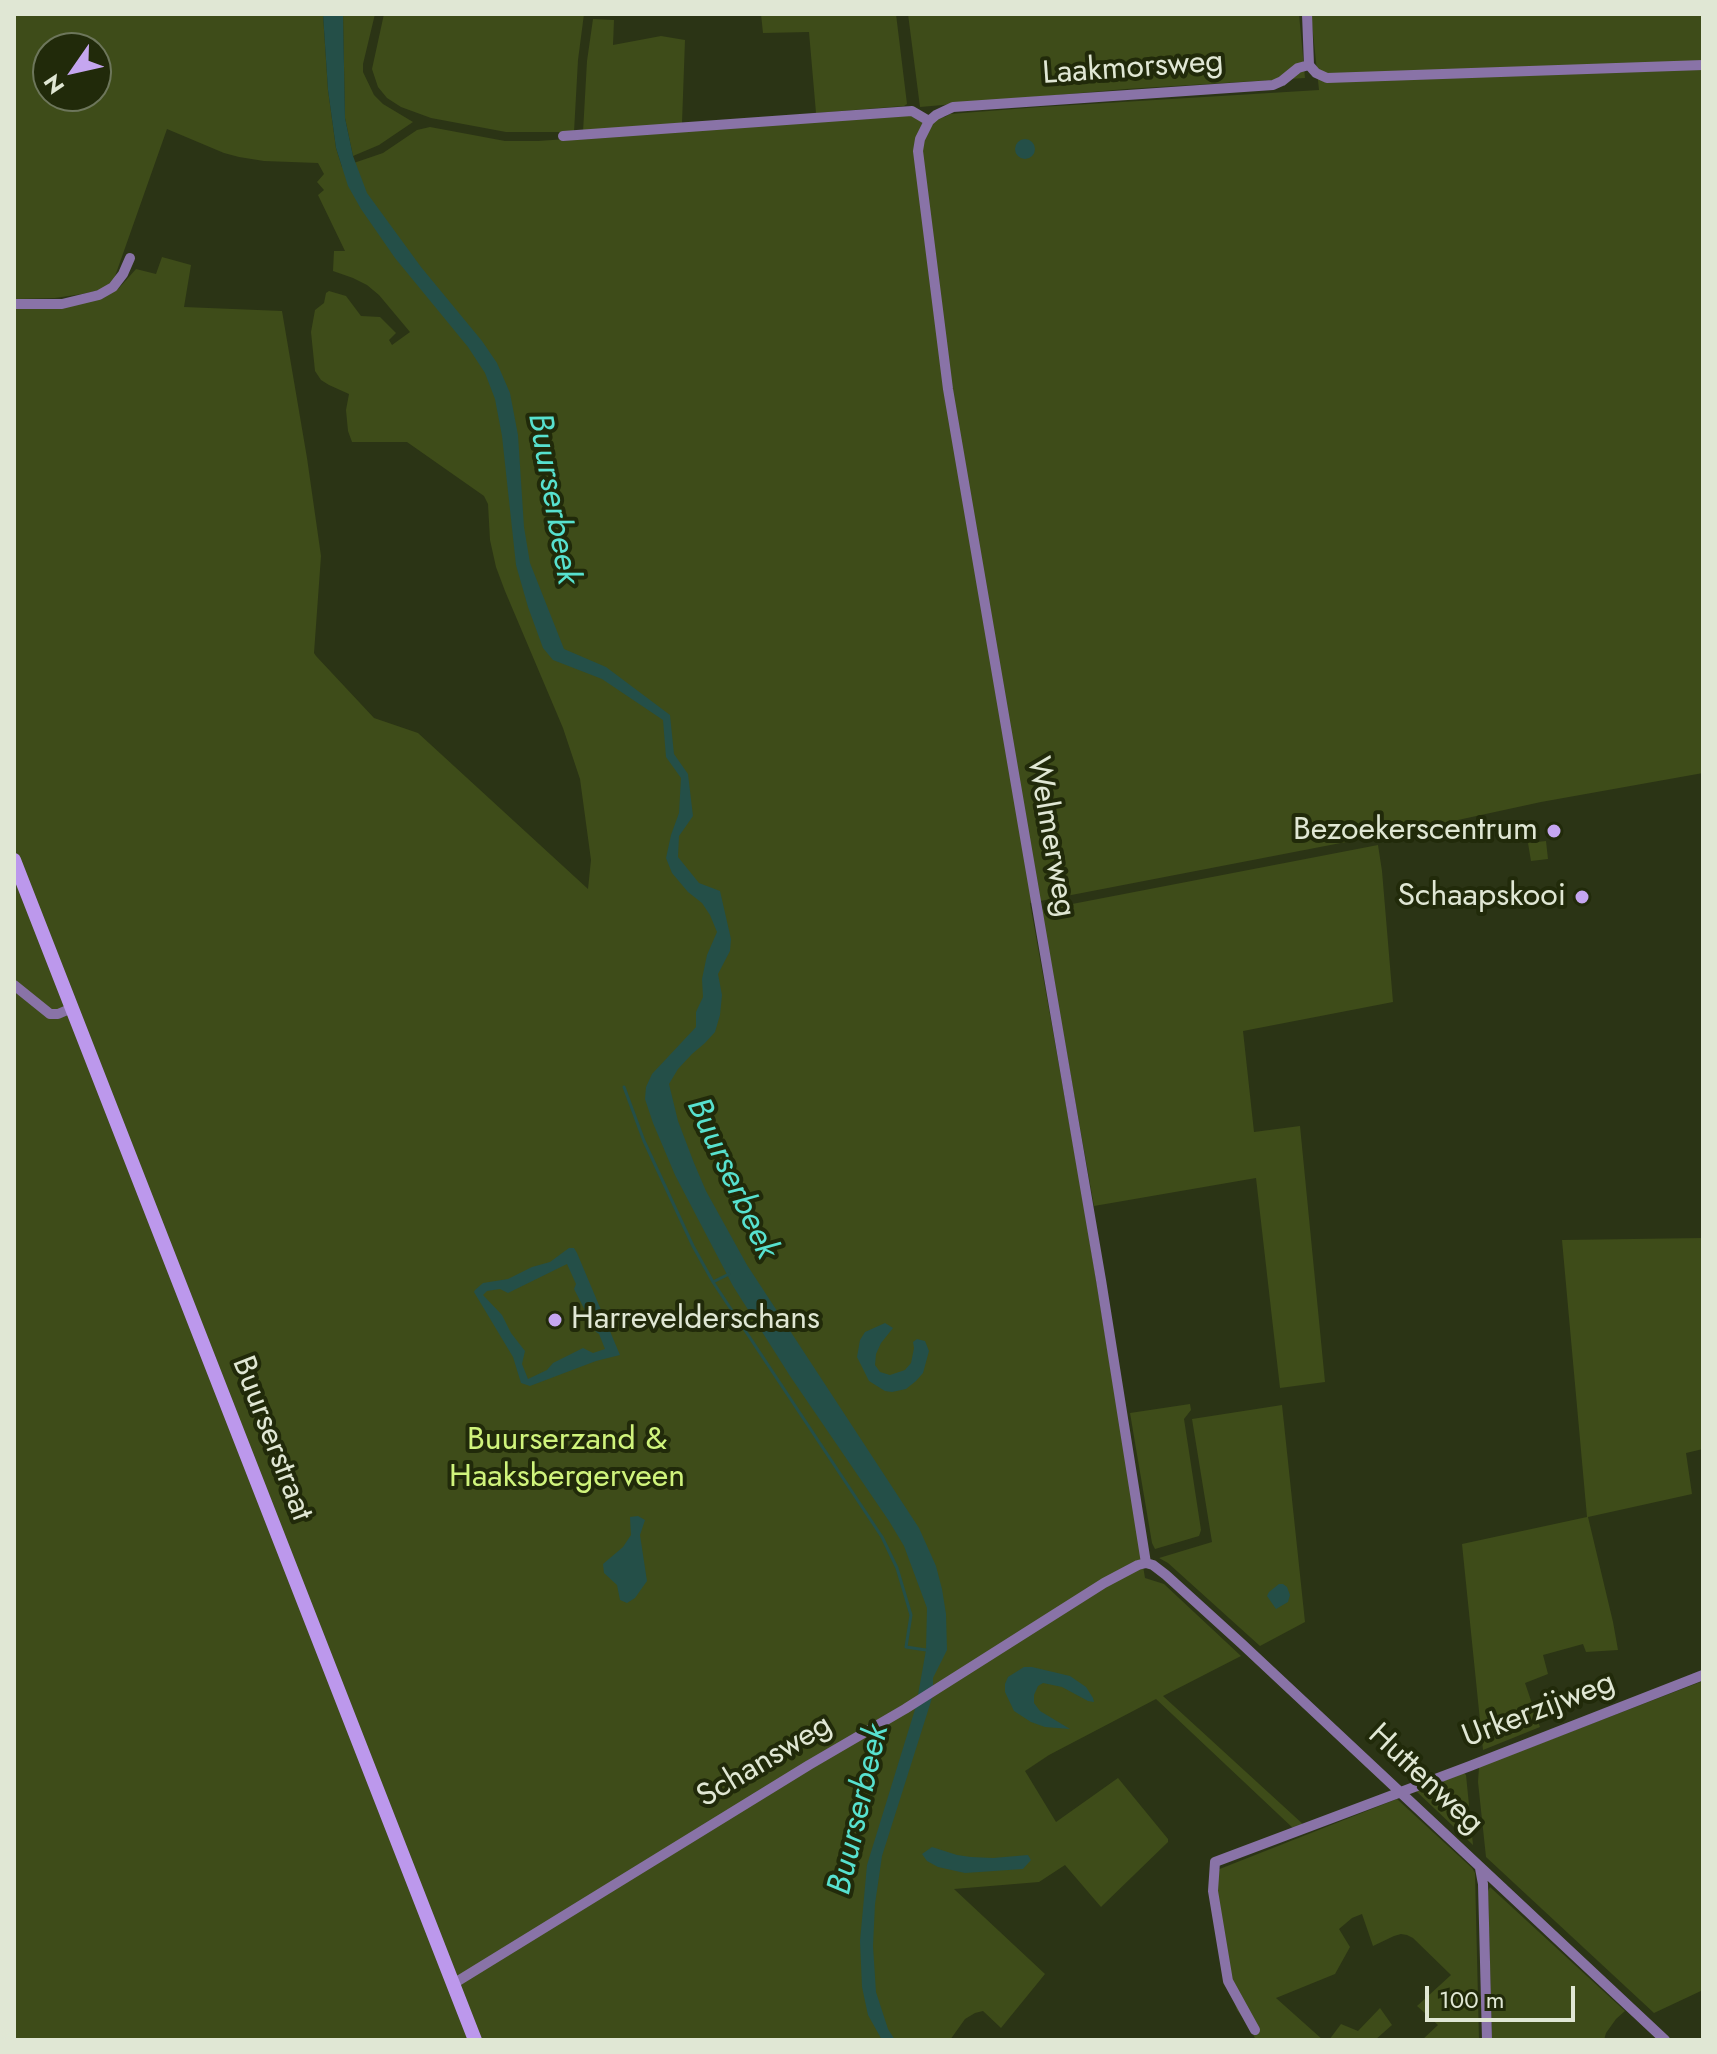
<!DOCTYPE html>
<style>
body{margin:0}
#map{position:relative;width:1717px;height:2054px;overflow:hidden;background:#2b3415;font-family:Jost,sans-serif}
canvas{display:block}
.frame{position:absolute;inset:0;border:16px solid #e0e7d4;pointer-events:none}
.north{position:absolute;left:32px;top:32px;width:80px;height:80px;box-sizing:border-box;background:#212a0a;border:2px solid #6d765b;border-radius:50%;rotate:236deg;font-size:22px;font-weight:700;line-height:32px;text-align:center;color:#e0e7d4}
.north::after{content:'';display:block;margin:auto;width:28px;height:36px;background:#c5a6f0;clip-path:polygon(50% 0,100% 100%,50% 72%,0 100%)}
.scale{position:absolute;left:1425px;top:1986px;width:150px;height:36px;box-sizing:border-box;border:4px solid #e0e7d4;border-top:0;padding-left:10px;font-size:24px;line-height:28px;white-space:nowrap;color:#e0e7d4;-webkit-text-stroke:6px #212a0a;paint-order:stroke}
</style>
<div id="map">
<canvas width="1717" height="2054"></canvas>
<div class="frame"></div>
<div class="north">N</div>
<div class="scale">100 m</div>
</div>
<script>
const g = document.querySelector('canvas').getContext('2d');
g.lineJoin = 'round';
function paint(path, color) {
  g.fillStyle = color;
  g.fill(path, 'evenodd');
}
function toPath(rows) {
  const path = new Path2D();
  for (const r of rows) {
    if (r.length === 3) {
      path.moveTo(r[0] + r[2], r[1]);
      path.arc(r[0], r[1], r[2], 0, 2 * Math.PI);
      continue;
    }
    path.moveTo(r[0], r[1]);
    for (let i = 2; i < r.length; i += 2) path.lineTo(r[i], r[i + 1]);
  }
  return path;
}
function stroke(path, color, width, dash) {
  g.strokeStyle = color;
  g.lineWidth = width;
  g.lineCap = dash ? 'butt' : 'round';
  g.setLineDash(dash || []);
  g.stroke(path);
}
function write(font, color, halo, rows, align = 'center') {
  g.font = font + ' Jost,sans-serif';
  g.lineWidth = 8;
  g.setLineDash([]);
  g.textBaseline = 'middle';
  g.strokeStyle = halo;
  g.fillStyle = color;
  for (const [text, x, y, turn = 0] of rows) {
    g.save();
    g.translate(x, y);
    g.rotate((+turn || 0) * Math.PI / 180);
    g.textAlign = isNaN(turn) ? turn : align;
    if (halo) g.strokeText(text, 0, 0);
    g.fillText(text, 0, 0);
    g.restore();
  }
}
const green = toPath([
 [14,14,323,14,328,90,336,148,342,167,383,153,417,130,430,127,505,141,538,141,910,115,918,119,945,117,950,114,1040,107,1319,90,1311,14,1703,14,1703,773,1541,802,1421,828,1377,833,1377,836,1030,903,1082,1194,1145,1578,1164,1584,1241,1656,1163,1696,1305,1826,1295,1830,1156,1699,1049,1755,1025,1771,1056,1822,1118,1778,1168,1839,1168,1842,1101,1907,1065,1865,1039,1882,954,1889,1045,1974,1001,2028,983,2011,975,2013,965,2019,950,2040,14,2040,14,308,103,298,119,288,136,269,156,274,162,257,191,265,184,307,282,311,307,458,321,556,314,653,316,656,374,718,418,733,588,889,591,860,580,779,563,728,505,591,496,567,490,540,488,504,484,496,407,442,352,442,348,431,346,410,349,394,329,385,321,380,315,371,311,332,315,310,324,303,326,293,329,291,346,296,361,316,380,317,396,333,389,340,392,345,410,332,379,295,367,285,353,278,333,271,334,251,345,251,318,195,324,190,317,182,324,174,318,163,264,161,239,157,224,153,167,129,113,282,100,290,82,294,55,298,14,299],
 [48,48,96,48,96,96,48,96],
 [343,14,375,14,363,64,363,72,374,95,383,104,413,122,379,145,353,156,345,118],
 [384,14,584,14,578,60,574,132,506,132,431,118,401,107,387,98,378,87,372,69],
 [761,14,896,14,907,104,904,106,816,113,809,32,763,33],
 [908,14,1299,14,1305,78,1126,89,920,107],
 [593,19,614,20,613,45,661,36,685,40,682,123,583,132,587,61],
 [1546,841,1548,859,1531,861,1528,843],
 [1378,845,1382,871,1393,1002,1243,1031,1254,1132,1300,1126,1325,1382,1280,1388,1256,1178,1094,1206,1041,910],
 [1703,1238,1703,1449,1686,1453,1692,1494,1588,1517,1613,1622,1618,1650,1586,1652,1583,1644,1543,1655,1548,1674,1525,1683,1540,1727,1483,1750,1462,1544,1587,1517,1562,1240],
 [1190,1404,1191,1410,1184,1419,1201,1530,1199,1536,1155,1549,1152,1543,1130,1413],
 [1282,1405,1305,1622,1260,1646,1168,1563,1159,1558,1212,1542,1192,1419],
 [1703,1681,1703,1990,1654,2013,1486,1857,1478,1782,1479,1767],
 [1464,1773,1466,1775,1473,1845,1416,1791],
 [1397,1799,1472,1868,1475,1873,1479,2040,1422,2040,1438,2025,1417,2006,1451,1975,1413,1938,1407,1935,1401,1934,1394,1936,1373,1946,1362,1914,1352,1918,1339,1929,1350,1947,1335,1974,1276,1998,1323,2040,1256,2040,1247,2023,1237,2010,1225,1974,1212,1872],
 [1490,1887,1625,2011,1616,2019,1606,2033,1604,2040,1492,2040,1488,1891],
 [1380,2008,1392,2025,1375,2040,1329,2040,1341,2024,1358,2031]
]);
const water = toPath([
 [323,14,343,14,345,118,353,156,367,193,421,267,482,341,497,363,510,393,518,435,524,527,530,563,564,649,606,667,670,715,674,754,688,774,693,816,679,836,678,857,699,883,720,891,731,939,730,951,718,974,722,995,720,1015,715,1032,705,1043,692,1054,678,1069,669,1084,678,1121,694,1163,706,1191,747,1265,919,1528,936,1566,942,1589,946,1614,947,1650,933,1678,933,1695,882,1856,875,1904,873,1946,876,1992,888,2029,895,2040,882,2040,868,2015,862,1987,860,1941,867,1865,916,1706,926,1650,927,1608,904,1546,889,1521,790,1376,733,1286,675,1175,653,1123,645,1099,646,1087,652,1074,696,1027,696,1012,703,997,702,979,707,955,717,932,710,915,702,903,688,892,672,873,666,858,671,835,679,813,681,778,666,757,663,720,602,679,553,660,543,648,528,607,516,565,502,436,495,399,485,373,468,347,395,258,361,209,348,186,336,148,328,90],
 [1025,149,10],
 [569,1248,574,1248,577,1253,620,1355,596,1361,530,1386,521,1383,513,1357,474,1292,475,1290,483,1283,508,1279,532,1267,550,1262],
 [567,1264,576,1284,574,1289,596,1332,599,1334,605,1349,593,1353,583,1348,553,1363,547,1370,528,1379,522,1364,525,1351,511,1333,502,1315,483,1295,487,1291,500,1289,508,1293],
 [885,1323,893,1328,881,1343,876,1354,875,1365,880,1372,890,1375,905,1370,911,1363,914,1348,913,1342,917,1339,925,1341,929,1351,923,1373,916,1381,906,1389,892,1392,885,1391,869,1381,857,1357,860,1340,865,1332],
 [638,1516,645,1520,640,1535,647,1581,635,1598,627,1603,620,1600,617,1585,604,1573,603,1564,623,1547,631,1535,630,1517],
 [1279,1584,1283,1584,1287,1587,1290,1595,1288,1602,1276,1609,1267,1596,1269,1592],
 [1024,1667,1032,1667,1070,1676,1086,1687,1093,1698,1094,1702,1088,1701,1062,1687,1043,1683,1038,1686,1034,1695,1034,1703,1040,1711,1070,1729,1045,1727,1031,1722,1014,1711,1005,1692,1005,1684,1008,1677],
 [932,1847,957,1855,971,1857,993,1858,1028,1855,1031,1860,1023,1869,965,1873,938,1867,927,1861,922,1854]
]);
const stream = toPath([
 [624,1087,644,1141,693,1246,713,1282,729,1274],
 [713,1282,882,1537,897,1568,911,1615,906,1647,926,1650]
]);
const street = toPath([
 [1307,14,1309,65],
 [1309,65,1316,73,1327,78,1703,65],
 [563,136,912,111,929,121],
 [14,304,62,304,99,295,113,287,123,274,130,258],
 [14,985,50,1014,58,1014,72,1008],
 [1146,1563,1101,1280,948,389,918,151,920,139,929,121,936,115,953,107,1273,85,1282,81,1298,68,1309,65],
 [1146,1563,1153,1565,1166,1575,1242,1644,1665,2040],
 [1480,1868,1483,1884,1487,2040],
 [453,1984,809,1765,905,1709,1104,1583,1138,1565,1146,1563],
 [1255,2030,1228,1981,1213,1891,1215,1862,1470,1766,1703,1675]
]);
const secondary = toPath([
 [14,860,475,2040]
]);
const markers = [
 [1554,831,8,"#c5a6f0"],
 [1582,897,8,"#c5a6f0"],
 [555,1320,8,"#c5a6f0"]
];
const streetNames = [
 ["Laakmorsweg",1133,69,-4],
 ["Welmerweg",1050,837,80],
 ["Buurserstraat",271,1439,69],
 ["Urkerzijweg",1539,1711,-21],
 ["Schansweg",765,1762,-31],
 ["Huttenweg",1425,1780,43]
];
const poiNames = [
 ["Bezoekerscentrum",1538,831],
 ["Schaapskooi",1566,897],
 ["Harrevelderschans",571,1320,"left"]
];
const parkNames = [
 ["Buurserzand &",567,1441],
 ["Haaksbergerveen",567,1478]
];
const waterNames = [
 ["Buurserbeek",552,499,80],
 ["Buurserbeek",731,1179,65],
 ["Buurserbeek",860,1810,-77]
];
paint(green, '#3e4c19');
paint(water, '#244f48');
stroke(stream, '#244f48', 3);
stroke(street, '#8973a7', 10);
stroke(secondary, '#bc98ec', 14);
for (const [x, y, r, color] of markers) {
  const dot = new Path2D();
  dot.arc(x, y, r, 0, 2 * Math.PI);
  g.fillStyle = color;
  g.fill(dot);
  stroke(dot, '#212a0a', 3);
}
write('32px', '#e0e7d4', '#212a0a', streetNames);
write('32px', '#e0e7d4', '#212a0a', poiNames, 'right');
write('32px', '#d0f47c', '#212a0a', parkNames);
write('italic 34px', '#57e1cf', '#212a0a', waterNames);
</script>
